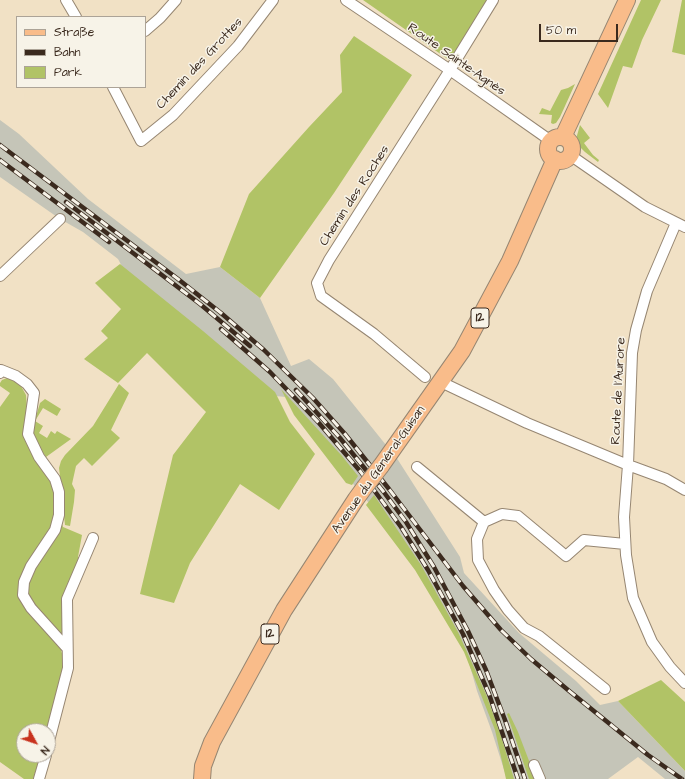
<!DOCTYPE html>
<meta charset="utf-8">
<style>
body{margin:0}
#map{position:relative;width:685px;height:779px;overflow:hidden;background:#f1e1c5;font-family:"Architects Daughter",sans-serif}
canvas{display:block}
.legend{position:absolute;left:16px;top:16px;width:130px;height:72px;box-sizing:border-box;background:#f7f3e8;border:1px solid #aca397;margin:0;padding:5px 7px;list-style:none;font-size:12px;color:#3b2a1e}
.legend li{display:flex;align-items:center;gap:8px;height:20px}
.legend b{width:20px;border:1px solid #aca397}
.north{position:absolute;left:16px;top:723px;width:40px;height:40px;box-sizing:border-box;background:#f7f3e8;border:1px solid #aca397;border-radius:50%;rotate:130deg;font-size:11px;font-weight:700;line-height:16px;text-align:center;color:#3b2a1e}
.north::after{content:'';display:block;margin:auto;width:14px;height:18px;background:#c8321e;clip-path:polygon(50% 0,100% 100%,50% 72%,0 100%)}
.scale{position:absolute;left:539px;top:24px;width:79px;height:18px;box-sizing:border-box;border:2px solid #3b2a1e;border-top:0;padding-left:5px;font-size:12px;line-height:14px;white-space:nowrap;color:#3b2a1e;-webkit-text-stroke:3px #f7f3e8;paint-order:stroke}
</style>
<div id="map">
<canvas width="685" height="779"></canvas>
<ul class="legend">
<li><b style="height:5px;background:#f9bc8a"></b>Straße</li>
<li><b style="height:5px;background:#3b2a1e"></b>Bahn</li>
<li><b style="height:11px;background:#b1c366"></b>Park</li>
</ul>
<div class="north">N</div>
<div class="scale">50 m</div>
</div>
<script>
const g = document.querySelector('canvas').getContext('2d');
g.lineJoin = 'round';
function paint(path, color) {
  g.fillStyle = color;
  g.fill(path, 'evenodd');
}
function toPath(rows) {
  const path = new Path2D();
  for (const r of rows) {
    if (r.length === 3) {
      path.moveTo(r[0] + r[2], r[1]);
      path.arc(r[0], r[1], r[2], 0, 2 * Math.PI);
      continue;
    }
    path.moveTo(r[0], r[1]);
    for (let i = 2; i < r.length; i += 2) path.lineTo(r[i], r[i + 1]);
  }
  return path;
}
function stroke(path, color, width, dash) {
  g.strokeStyle = color;
  g.lineWidth = width;
  g.lineCap = dash ? 'butt' : 'round';
  g.setLineDash(dash || []);
  g.stroke(path);
}
function write(font, color, halo, rows, align = 'center') {
  g.font = font + ' "Architects Daughter",sans-serif';
  g.lineWidth = 3;
  g.setLineDash([]);
  g.textBaseline = 'middle';
  g.strokeStyle = halo;
  g.fillStyle = color;
  for (const [text, x, y, turn = 0] of rows) {
    g.save();
    g.translate(x, y);
    g.rotate((+turn || 0) * Math.PI / 180);
    g.textAlign = isNaN(turn) ? turn : align;
    if (halo) g.strokeText(text, 0, 0);
    g.fillText(text, 0, 0);
    g.restore();
  }
}
const industrial = toPath([
 [0,120,19,134,88,199,186,274,220,267,260,298,291,366,309,359,333,379,398,460,460,557,464,573,519,633,576,681,600,705,618,701,685,771,685,779,665,779,638,757,608,779,507,779,492,732,477,691,466,652,401,542,340,468,286,397,265,395,139,298,118,259,83,232,60,219,0,177]
]);
const green = toPath([
 [363,0,488,0,452,62],
 [641,0,661,0,642,40,632,68,623,66,608,108,598,94],
 [682,0,685,0,685,55,672,52],
 [354,36,412,75,334,193,260,298,220,267,249,194,309,127,342,92,340,55],
 [575,84,560,117,556,123,553,124,551,123,552,115,539,114,542,108,550,111,561,90,568,88],
 [580,125,590,138,584,143,593,155,599,160,598,162,585,152,579,146,576,139],
 [120,264,203,331,275,392,290,422,315,454,279,510,240,484,190,563,174,603,140,594,173,455,206,412,147,353,118,383,84,359,108,338,101,331,121,309,95,283],
 [7,378,15,381,21,386,26,395,27,407,25,432,52,482,55,495,55,517,51,528,20,597,24,606,60,645,64,662,47,731,24,731,24,755,41,755,33,779,24,779,0,762,0,407,10,393,0,386,0,383,2,380],
 [119,384,129,393,111,430,120,438,92,466,84,458,76,466,72,484,75,490,74,502,70,526,65,525,64,516,62,515,63,501,59,468,61,461,65,455,93,426],
 [281,389,342,456,358,476,352,485,346,483,343,479,294,415],
 [45,399,61,409,57,416,43,408,35,421,43,426,39,433,47,438,51,431,55,434,57,431,71,439,46,457,37,444,34,434,34,423,40,403],
 [374,495,421,565,458,632,486,694,502,739,514,779,506,779,495,730,464,652,415,570,366,505],
 [61,521,63,527,82,535,78,557,80,558,64,634,59,634,29,598,28,585,32,571],
 [661,680,685,702,685,771,618,701],
 [509,713,518,732,536,779,529,779,507,714]
]);
const street = toPath([
 [66,0,76,17],
 [346,0,450,70,551,141],
 [145,31,160,18,176,0],
 [113,87,141,141,173,115,238,46,273,0],
 [570,155,645,207,685,227],
 [676,223,647,291,636,330,632,353,628,465,624,517,626,555,633,598,652,642,670,667,685,683],
 [0,276,60,219],
 [0,373,1,370,16,376,27,384,34,393,28,434,39,457,55,479,59,492,59,515,55,530,31,566,24,582,23,595,31,608,67,648],
 [425,377,374,334,321,296,317,283,329,260,450,70,493,0],
 [441,382,527,423,628,465,666,479,685,490],
 [417,467,484,522,502,514,518,516,566,556,584,540,625,544],
 [484,522,477,539,478,560,494,590,508,610,524,628,539,636,605,689],
 [48,745,68,668,67,599,93,538],
 [534,765,540,779],
 [39,779,46,755]
]);
const primary = toPath([
 [563,137,627,0],
 [560,149,12],
 [381,466,462,351,510,261,555,159],
 [202,779,203,766,212,742,284,610,356,499,364,488]
]);
const rail = toPath([
 [0,145,178,279,221,313,264,350,313,398,345,434,389,489,463,586,501,630,531,659,568,690,648,755,682,779],
 [0,160,109,242],
 [66,202,200,304,250,346],
 [221,329,270,372,319,423,360,471,401,527,428,570,463,634,489,694,518,779],
 [296,390,340,438,383,491,406,522,434,567,468,631,486,670,505,720,525,779]
]);
const primaryBridge = toPath([
 [364,488,381,466]
]);
const shields = [
 [480,318,18],
 [270,634,18]
];
const shieldNames = [
 ["12",480,318],
 ["12",270,634]
];
const streetNames = [
 ["Route Sainte-Agnès",456,60,35],
 ["Chemin des Grottes",200,64,-47],
 ["Chemin des Roches",355,196,-57],
 ["Route de l'Aurore",619,391,-87],
 ["Avenue du Général-Guisan",379,470,-55]
];
paint(industrial, '#c5c5b8');
paint(green, '#b1c366');
stroke(street, '#968672', 12);
stroke(primary, '#968672', 18);
stroke(street, '#fff', 10);
stroke(primary, '#f9bc8a', 16);
stroke(rail, '#3b2a1e', 4.5);
stroke(rail, '#f7f3e8', 3, [9]);
stroke(primaryBridge, '#968672', 18, []);
stroke(primaryBridge, '#f9bc8a', 16);
for (const [x, y, w] of shields) {
  const box = new Path2D();
  box.roundRect(x - w / 2, y - 10, w, 20, 3);
  g.fillStyle = '#f7f3e8';
  g.fill(box);
  stroke(box, '#3b2a1e', 1);
}
write('bold 12px', '#3b2a1e', null, shieldNames);
write('13px', '#3b2a1e', '#f7f3e8', streetNames);
</script>
